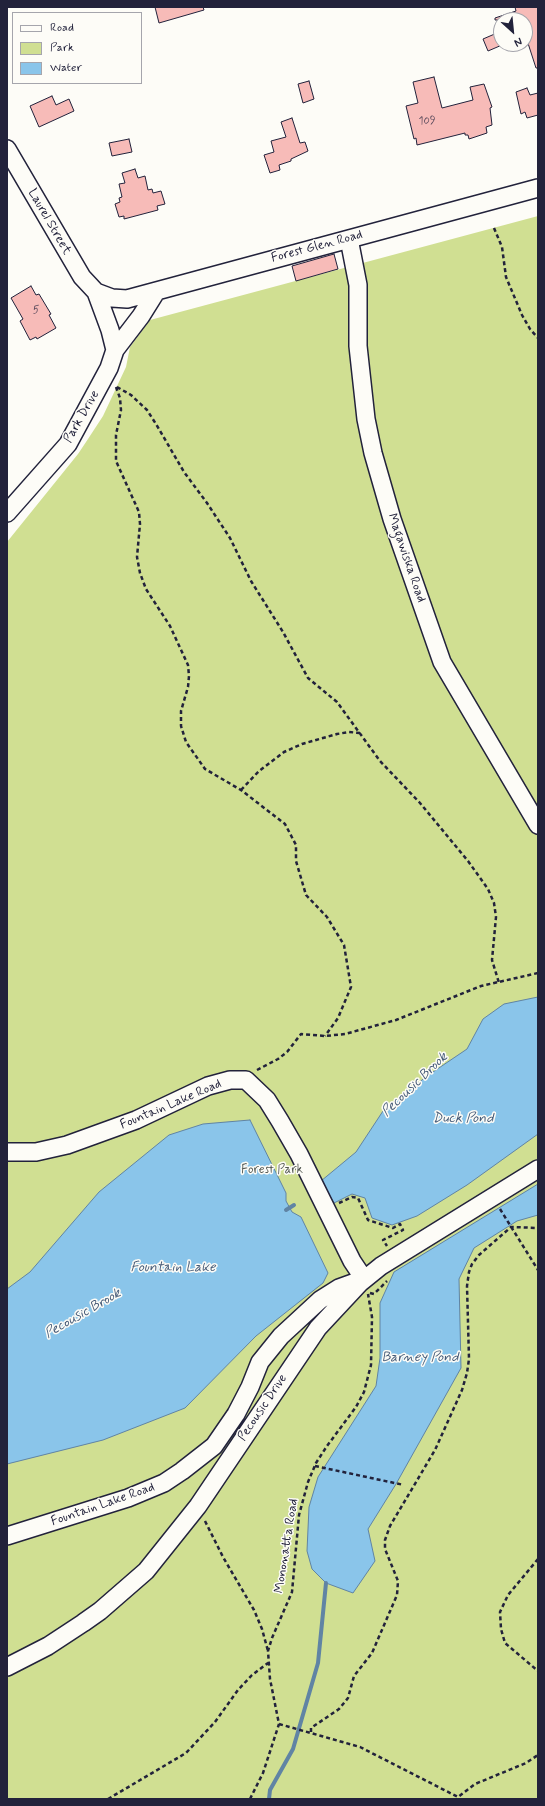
<!DOCTYPE html>
<style>
body{margin:0}
#map{position:relative;width:545px;height:1806px;overflow:hidden;background:#fdfcf7;font-family:Mynerve,sans-serif}
canvas{display:block}
.frame{position:absolute;inset:0;border:8px solid #22223b;pointer-events:none}
.legend{position:absolute;left:12px;top:12px;width:130px;height:72px;box-sizing:border-box;background:#fdfcf7;border:1px solid #a5a5ac;margin:0;padding:5px 7px;list-style:none;font-size:12px;color:#22223b}
.legend li{display:flex;align-items:center;gap:8px;height:20px}
.legend b{width:20px;border:1px solid #a5a5ac}
.north{position:absolute;left:493px;top:12px;width:40px;height:40px;box-sizing:border-box;background:#fdfcf7;border:1px solid #a5a5ac;border-radius:50%;rotate:153deg;font-size:11px;font-weight:700;line-height:16px;text-align:center;color:#22223b}
.north::after{content:'';display:block;margin:auto;width:14px;height:18px;background:#22223b;clip-path:polygon(50% 0,100% 100%,50% 72%,0 100%)}
</style>
<div id="map">
<canvas width="545" height="1806"></canvas>
<div class="frame"></div>
<ul class="legend">
<li><b style="height:5px;background:#fdfcf7"></b>Road</li>
<li><b style="height:11px;background:#d0df92"></b>Park</li>
<li><b style="height:11px;background:#8ac5ea"></b>Water</li>
</ul>
<div class="north">N</div>
</div>
<script>
const g = document.querySelector('canvas').getContext('2d');
g.lineJoin = 'round';
function paint(path, color) {
  g.fillStyle = color;
  g.fill(path, 'evenodd');
}
function toPath(rows) {
  const path = new Path2D();
  for (const r of rows) {
    path.moveTo(r[0], r[1]);
    for (let i = 2; i < r.length; i += 2) path.lineTo(r[i], r[i + 1]);
  }
  return path;
}
function stroke(path, color, width, dash) {
  g.strokeStyle = color;
  g.lineWidth = width;
  g.lineCap = dash ? 'butt' : 'round';
  g.setLineDash(dash || []);
  g.stroke(path);
}
function write(font, color, halo, rows, align = 'center') {
  g.font = font + ' Mynerve,sans-serif';
  g.lineWidth = 3;
  g.setLineDash([]);
  g.textBaseline = 'middle';
  g.strokeStyle = halo;
  g.fillStyle = color;
  for (const [text, x, y, turn = 0] of rows) {
    g.save();
    g.translate(x, y);
    g.rotate((+turn || 0) * Math.PI / 180);
    g.textAlign = isNaN(turn) ? turn : align;
    if (halo) g.strokeText(text, 0, 0);
    g.fillText(text, 0, 0);
    g.restore();
  }
}
const green = toPath([
 [538,216,538,1799,7,1799,7,542,78,454,88,439,103,416,126,367,130,347,150,320]
]);
const water = toPath([
 [538,997,538,1134,467,1185,417,1216,392,1225,372,1218,365,1198,352,1194,334,1203,321,1181,356,1152,383,1111,427,1076,467,1049,483,1019,504,1004,538,997],
 [250,1120,286,1193,286,1201,292,1212,301,1217,328,1273,323,1283,256,1336,185,1408,103,1440,7,1464,7,1289,30,1272,99,1192,169,1135,203,1124,250,1120],
 [538,1184,538,1215,517,1221,474,1248,459,1279,461,1368,396,1484,368,1529,375,1561,353,1593,326,1583,312,1569,307,1551,309,1507,318,1477,376,1386,380,1358,380,1303,394,1272,538,1184]
]);
const stream = toPath([
 [286,1210,294,1205],
 [269,1799,270,1790,293,1749,318,1663,326,1583]
]);
const building = toPath([
 [155,7,203,7,204,10,159,23,155,7],
 [515,7,538,7,538,68,536,68,525,34,525,20,495,20,495,18,516,11,515,7],
 [497,33,502,45,488,51,483,39,497,33],
 [434,77,442,108,473,100,470,87,484,84,492,107,490,108,492,125,486,127,487,133,469,139,468,135,465,135,465,133,417,145,416,138,414,139,406,106,418,103,413,82,434,77],
 [309,81,314,99,303,103,298,84,309,81],
 [527,88,530,95,538,93,538,115,527,118,525,112,521,114,516,92,527,88],
 [52,96,56,105,69,99,74,111,39,127,30,106,52,96],
 [292,118,300,143,305,142,308,151,291,159,291,161,279,165,280,170,270,173,264,155,274,152,271,141,286,137,281,122,292,118],
 [129,139,132,152,112,156,109,143,129,139],
 [135,169,138,178,145,176,148,190,152,189,153,193,161,191,165,204,157,206,158,210,124,219,124,216,119,217,115,204,120,202,119,198,122,197,119,184,125,183,122,173,135,169],
 [334,254,338,269,296,281,292,266,334,254],
 [31,286,36,295,39,294,51,314,49,315,56,328,37,339,36,337,30,340,20,321,23,319,11,298,31,286]
]);
const path = toPath([
 [494,228,502,247,506,277,522,315,530,329,538,338],
 [116,387,120,398,121,410,116,435,116,461,139,512,140,524,137,557,140,573,146,589,170,626,188,665,189,676,188,687,181,711,181,726,186,742,205,769,241,790,285,824,296,845,296,861,306,895,327,917,344,945,351,987,338,1018,325,1036],
 [117,387,131,395,147,410,156,424,184,472,207,503,230,538,251,581,283,632,308,678,337,702,380,761,420,803,468,861,488,889,494,903,496,917,492,960,499,983],
 [241,790,259,771,284,752,302,744,337,734,349,732,360,733],
 [257,1070,278,1059,287,1052,301,1034,325,1036,345,1034,396,1020,481,986,538,973],
 [339,1203,352,1197,358,1198,368,1220,393,1228,400,1224,403,1230,383,1240,387,1246],
 [500,1209,538,1270],
 [370,1293,374,1294,387,1281],
 [315,1466,404,1485],
 [205,1521,223,1557,254,1610,262,1629,268,1651],
 [538,1559,508,1595,500,1612,501,1629,505,1643,538,1671],
 [279,1724,360,1747,458,1797,475,1784,526,1763,538,1755],
 [311,1732,311,1728,339,1709,348,1698,354,1676,372,1653,397,1595,398,1581,385,1549,385,1540,390,1526,435,1450,462,1390,467,1373,469,1359,467,1286,469,1272,472,1264,479,1255,511,1227,538,1228],
 [108,1799,186,1753,215,1722,238,1690,252,1675,268,1663],
 [250,1799,263,1773,279,1724,270,1679,268,1651,272,1638,292,1592,299,1515,308,1482,316,1463,327,1446,356,1407,364,1392,371,1365,372,1317,368,1294]
]);
const minor = toPath([
 [7,149,82,277,96,292,110,330,115,350],
 [349,239,358,285,358,346,366,419,373,453,392,519,442,662,538,825],
 [96,292,112,298,127,299,538,188],
 [7,513,68,444,109,368,115,350,141,316,156,292],
 [7,1152,36,1152,67,1145,136,1120,208,1086,230,1080,246,1080,267,1100,280,1121,299,1154,352,1261,364,1279,339,1288,320,1300,281,1336,260,1362,250,1387,236,1414,214,1446,182,1471,164,1483,128,1498,7,1536],
 [7,1667,48,1646,83,1623,100,1611,146,1571,198,1506,318,1328,360,1283,381,1266,538,1169]
]);
const numberNames = [
 ["109",427,122],
 ["5",36,311]
];
const streetNames = [
 ["Laurel Street",49,222,60],
 ["Forest Glen Road",317,247,-15],
 ["Park Drive",82,417,-60],
 ["Magawiska Road",406,558,71],
 ["Fountain Lake Road",171,1105,-23],
 ["Pecousic Drive",263,1408,-56],
 ["Fountain Lake Road",103,1505,-19],
 ["Mononatta Road",287,1546,-81]
];
const parkNames = [
 ["Forest Park",272,1170]
];
const waterNames = [
 ["Pecousic Brook",415,1085,-44],
 ["Duck Pond",463,1119],
 ["Fountain Lake",173,1268],
 ["Pecousic Brook",83,1314,-30],
 ["Barney Pond",420,1358]
];
paint(green, '#d0df92');
paint(water, '#8ac5ea');
stroke(water, '#6084a4', 1);
stroke(stream, '#6084a4', 4);
paint(building, '#f7bbb8');
stroke(building, '#22223b', 1);
stroke(minor, '#22223b', 20);
stroke(path, '#22223b', 2.5, [4, 3]);
stroke(minor, '#fdfcf7', 17);
write('11px', '#57485a', null, numberNames);
write('13px', '#22223b', '#fdfcf7', streetNames);
write('13px', '#565b55', '#fdfcf7', parkNames);
write('italic 14px', '#465b78', '#fdfcf7', waterNames);
</script>
